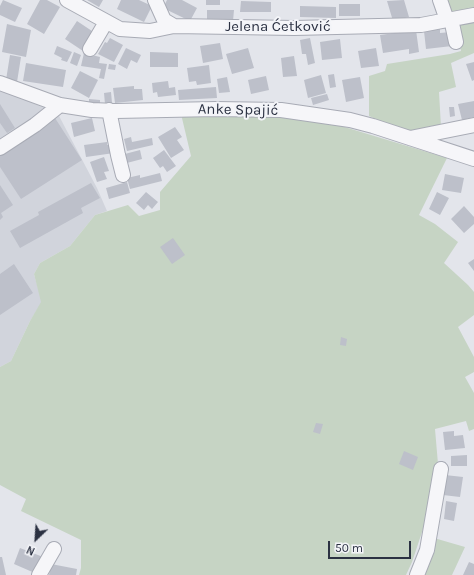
<!DOCTYPE html>
<meta charset="utf-8">
<style>
body{margin:0}
#map{position:relative;width:474px;height:575px;overflow:hidden;background:#e3e5eb;font-family:Karla,sans-serif}
canvas{display:block}
.north{position:absolute;left:16px;top:519px;width:40px;height:40px;-webkit-text-stroke:3px #f3f4f8;paint-order:stroke;rotate:205deg;font-size:11px;font-weight:700;line-height:16px;text-align:center;color:#2b3142}
.north::after{content:'';display:block;margin:auto;width:14px;height:18px;background:#2b3142;clip-path:polygon(50% 0,100% 100%,50% 72%,0 100%)}
.scale{position:absolute;left:328px;top:541px;width:83px;height:18px;box-sizing:border-box;border:2px solid #2b3142;border-top:0;padding-left:5px;font-size:12px;line-height:14px;white-space:nowrap;color:#2b3142;-webkit-text-stroke:3px #f3f4f8;paint-order:stroke}
</style>
<div id="map">
<canvas width="474" height="575"></canvas>
<div class="north">N</div>
<div class="scale">50 m</div>
</div>
<script>
const g = document.querySelector('canvas').getContext('2d');
g.lineJoin = 'round';
function paint(path, color) {
  g.fillStyle = color;
  g.fill(path, 'evenodd');
}
function toPath(rows) {
  const path = new Path2D();
  for (const r of rows) {
    path.moveTo(r[0], r[1]);
    for (let i = 2; i < r.length; i += 2) path.lineTo(r[i], r[i + 1]);
  }
  return path;
}
function stroke(path, color, width, dash) {
  g.strokeStyle = color;
  g.lineWidth = width;
  g.lineCap = dash ? 'butt' : 'round';
  g.setLineDash(dash || []);
  g.stroke(path);
}
function write(font, color, halo, rows, align = 'center') {
  g.font = font + ' Karla,sans-serif';
  g.lineWidth = 4;
  g.setLineDash([]);
  g.textBaseline = 'middle';
  g.strokeStyle = halo;
  g.fillStyle = color;
  for (const [text, x, y, turn = 0] of rows) {
    g.save();
    g.translate(x, y);
    g.rotate((+turn || 0) * Math.PI / 180);
    g.textAlign = isNaN(turn) ? turn : align;
    if (halo) g.strokeText(text, 0, 0);
    g.fillText(text, 0, 0);
    g.restore();
  }
}
const built = toPath([
 [0,89,58,114,97,188,107,211,95,215,70,246,40,263,34,274,42,302,30,321,11,361,0,367]
]);
const green = toPath([
 [445,0,474,0,474,9,450,16],
 [474,23,474,53,451,63,456,87,439,92,441,127,412,132,392,126,369,116,369,76,385,71,387,64,450,54,461,51,456,25],
 [181,114,273,117,328,122,447,158,419,215,435,224,458,242,444,263,468,285,474,292,474,315,458,327,474,357,474,372,465,377,474,393,474,429,469,431,466,421,435,429,438,464,426,520,412,562,406,575,79,575,81,568,81,540,21,511,26,499,0,485,0,367,11,361,30,321,41,302,34,274,40,263,70,246,95,215,128,205,139,216,160,210,160,192,191,156],
 [434,538,465,547,452,575,422,575]
]);
const building = toPath([
 [3,0,22,8,15,22,0,15,0,6],
 [40,0,47,0,60,7,44,34,27,24],
 [87,0,103,0,99,7],
 [121,0,139,0,152,6,144,22,117,9],
 [167,0,182,0,197,8,190,21,163,8],
 [206,0,220,0,220,5,206,5],
 [404,0,409,17,393,21,387,1],
 [241,1,271,2,271,12,240,12],
 [339,4,360,4,360,16,339,16],
 [300,6,336,7,336,18,300,17],
 [207,10,234,10,233,21,207,21],
 [77,21,95,33,83,51,65,39],
 [7,24,31,30,26,57,2,52],
 [440,29,440,33,451,32,452,46,426,49,424,31],
 [416,30,419,52,409,54,409,49,383,53,380,35],
 [110,38,123,45,114,62,98,54,105,42,107,43],
 [310,38,315,63,308,65,306,54,302,54,300,40],
 [340,39,342,58,322,60,320,42],
 [220,43,223,59,203,63,200,46],
 [57,46,72,52,67,62,61,60,62,58,54,54],
 [126,48,141,55,137,63,131,60,127,69,118,64],
 [248,48,254,68,232,74,226,54],
 [376,48,379,66,361,68,358,51],
 [74,52,81,55,77,66,70,63],
 [150,52,178,53,178,67,150,67],
 [84,53,100,57,99,63,107,64,104,79,99,78,101,69,81,66],
 [10,55,21,57,17,82,6,80],
 [294,56,297,76,283,77,281,58],
 [474,62,474,80,472,81,466,64],
 [26,63,66,70,63,87,23,81],
 [109,64,116,65,115,70,108,69],
 [209,65,211,83,197,85,196,81,189,82,187,68],
 [80,71,98,80,89,98,71,88],
 [334,74,336,87,330,88,328,75],
 [321,75,326,93,308,98,304,80],
 [266,76,269,90,251,94,248,80],
 [227,77,230,92,219,93,217,79],
 [360,77,364,98,346,102,342,80],
 [168,81,169,88,175,87,176,95,158,97,157,92,153,93,152,83],
 [134,86,134,89,142,89,143,100,115,103,113,88],
 [216,87,217,98,179,100,178,90],
 [111,92,112,103,105,104,104,93],
 [327,94,329,100,313,105,311,98],
 [89,99,100,100,100,104,89,104],
 [474,101,474,117,462,120,458,104],
 [0,104,15,128,7,133,0,123],
 [449,107,454,107,455,116,450,117],
 [55,118,82,160,21,199,0,167,0,154],
 [92,118,95,131,74,137,71,123],
 [175,127,182,137,177,140,184,150,171,158,158,137],
 [131,137,132,142,152,138,153,145,127,151,124,139],
 [107,142,107,145,113,144,114,153,86,157,84,145],
 [140,150,142,159,123,164,121,155],
 [164,150,176,166,167,172,163,166,160,168,153,158],
 [104,157,109,171,104,172,107,179,97,182,90,162],
 [160,173,162,181,130,189,127,178,140,175,140,178],
 [445,174,464,178,461,193,442,190],
 [127,182,130,193,109,199,106,188],
 [91,183,100,198,81,208,83,213,20,248,10,231,39,215,38,212],
 [0,185,13,205,1,213,3,217,0,220],
 [146,192,158,202,152,209,148,205,144,210,136,203],
 [437,192,449,198,440,215,429,209],
 [464,206,474,217,474,224,464,233,451,219],
 [173,238,185,255,172,264,160,247],
 [474,259,474,271,468,263],
 [14,264,33,293,0,315,0,274],
 [341,337,347,339,346,346,340,345],
 [316,423,323,424,320,434,313,432],
 [454,431,454,436,463,435,465,448,445,450,443,432],
 [404,451,418,457,413,470,399,464],
 [467,455,467,466,451,466,451,456],
 [445,475,463,477,460,497,443,495],
 [446,501,457,503,454,521,444,519],
 [20,548,43,557,37,574,14,564],
 [0,557,2,557,6,575,0,575],
 [469,562,474,564,474,575,463,575],
 [51,564,77,569,76,575,49,575]
]);
const minor = toPath([
 [67,0,120,29,150,31,174,26,294,28,421,25,474,15],
 [155,0,164,20,174,26],
 [440,0,447,20],
 [451,19,456,42],
 [90,49,106,22],
 [0,83,60,105,92,110,116,111,216,109,281,110,350,120,373,126,474,159],
 [109,110,118,155,123,175],
 [410,138,474,125],
 [0,148,35,125,60,105],
 [39,575,54,549],
 [417,575,427,550,441,469]
]);
const streetNames = [
 ["Jelena Ćetković",278,27],
 ["Anke Spajić",238,110,1]
];
paint(built, '#d1d4dc');
paint(green, '#c6d4c4');
paint(building, '#bdc0ca');
stroke(minor, '#a8abb5', 16);
stroke(minor, '#f6f6f9', 14);
write('15px', '#2b3142', '#f3f4f8', streetNames);
</script>
